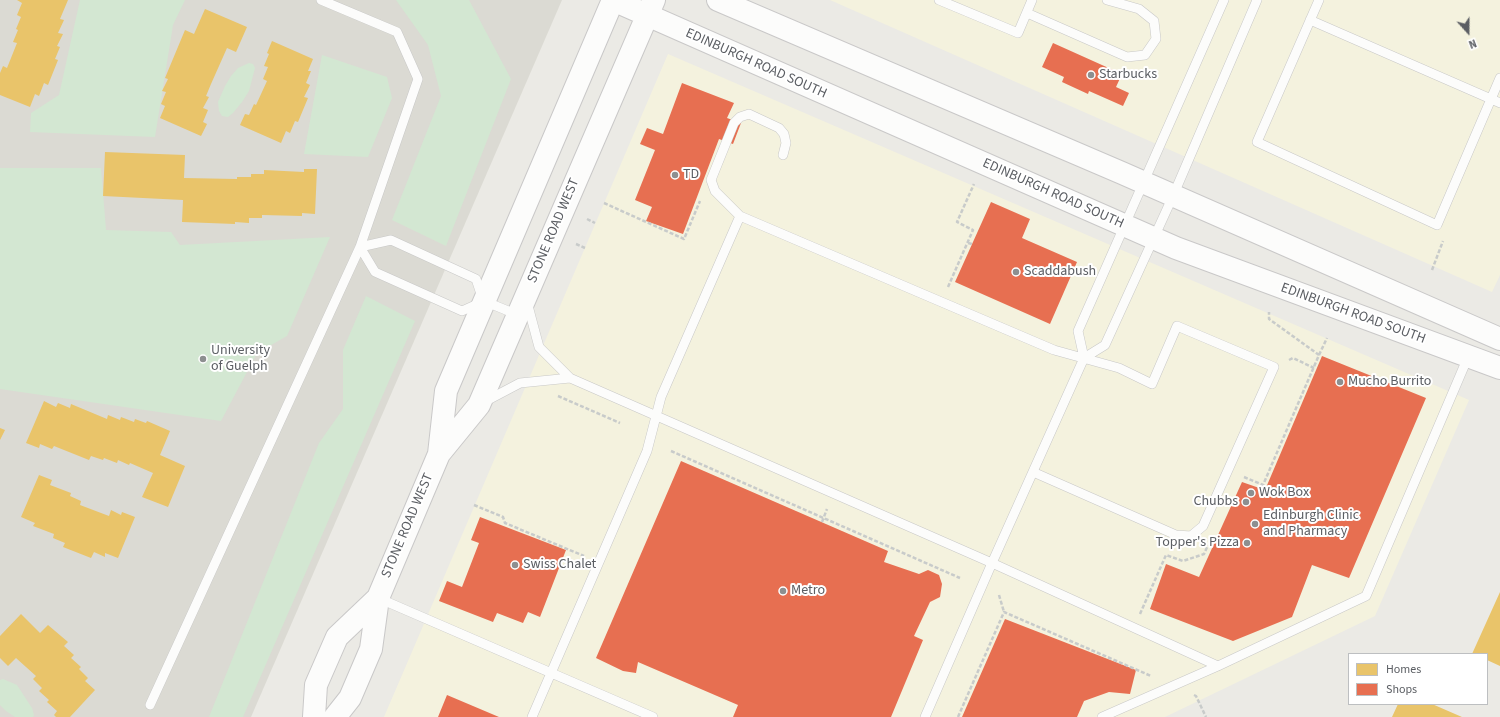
<!DOCTYPE html>
<style>
body{margin:0}
#map{position:relative;width:1500px;height:717px;overflow:hidden;background:#ebeae5;font-family:"Source Sans 3",sans-serif}
canvas{display:block}
.legend{position:absolute;left:1348px;top:653px;width:140px;height:52px;box-sizing:border-box;background:#fff;border:1px solid #bdbfc1;margin:0;padding:5px 7px;list-style:none;font-size:12px;color:#5b5e63}
.legend li{display:flex;align-items:center;gap:8px;height:20px}
.legend b{width:20px;border:1px solid #bdbfc1}
.north{position:absolute;left:1448px;top:12px;width:40px;height:40px;-webkit-text-stroke:3px #fff;paint-order:stroke;rotate:159deg;font-size:11px;font-weight:700;line-height:16px;text-align:center;color:#5b5e63}
.north::after{content:'';display:block;margin:auto;width:14px;height:18px;background:#5b5e63;clip-path:polygon(50% 0,100% 100%,50% 72%,0 100%)}
</style>
<div id="map">
<canvas width="1500" height="717"></canvas>
<ul class="legend">
<li><b style="height:11px;background:#e9c46a"></b>Homes</li>
<li><b style="height:11px;background:#e76f51"></b>Shops</li>
</ul>
<div class="north">N</div>
</div>
<script>
const g = document.querySelector('canvas').getContext('2d');
g.lineJoin = 'round';
function paint(path, color) {
  g.fillStyle = color;
  g.fill(path, 'evenodd');
}
function toPath(rows) {
  const path = new Path2D();
  for (const r of rows) {
    path.moveTo(r[0], r[1]);
    for (let i = 2; i < r.length; i += 2) path.lineTo(r[i], r[i + 1]);
  }
  return path;
}
function stroke(path, color, width, dash) {
  g.strokeStyle = color;
  g.lineWidth = width;
  g.lineCap = dash ? 'butt' : 'round';
  g.setLineDash(dash || []);
  g.stroke(path);
}
function write(font, color, halo, rows, align = 'center') {
  g.font = font + ' "Source Sans 3",sans-serif';
  g.lineWidth = 4;
  g.setLineDash([]);
  g.textBaseline = 'middle';
  g.strokeStyle = halo;
  g.fillStyle = color;
  for (const [text, x, y, turn = 0] of rows) {
    g.save();
    g.translate(x, y);
    g.rotate((+turn || 0) * Math.PI / 180);
    g.textAlign = isNaN(turn) ? turn : align;
    if (halo) g.strokeText(text, 0, 0);
    g.fillText(text, 0, 0);
    g.restore();
  }
}
const commercial = toPath([
 [830,0,1500,0,1500,275,1492,292],
 [668,54,1469,400,1375,616,1165,717,384,717]
]);
const education = toPath([
 [0,0,562,0,251,717,0,717]
]);
const green = toPath([
 [80,0,185,0,173,25,155,137,30,132,31,113,59,95],
 [396,0,469,0,511,79,446,246,392,220,441,96,428,45],
 [322,55,387,77,392,98,368,157,304,154],
 [249,63,253,64,255,68,249,91,242,102,233,113,228,117,222,116,219,111,218,102,225,86,231,76,238,68],
 [0,168,101,168,106,230,171,232,180,245,330,237,287,336,257,353,221,421,0,389],
 [366,296,415,321,243,717,209,717,319,443,343,409,343,350],
 [3,679,17,685,32,708,34,715,33,717,15,717,6,711,0,705,0,680]
]);
const homes = toPath([
 [17,0,68,0,60,19,64,20,58,33,63,34,57,46,60,47,55,59,58,60,48,85,44,83,39,96,35,94,30,107,0,95,0,73,3,66,7,68,17,43,13,42,18,30,16,29,21,17,17,15,22,3],
 [205,9,247,27,236,52,227,48,211,84,206,96,209,97,203,108,208,110,203,122,207,124,201,136,160,118,165,106,161,104,166,92,162,91,168,79,165,78,185,30,194,34],
 [272,41,313,59,308,71,311,71,306,83,310,85,304,97,308,98,298,122,295,121,290,133,286,131,281,143,240,125,245,114,249,115,254,104,256,105,267,81,263,79,268,67,264,66,269,54,267,53],
 [105,152,185,155,184,178,237,179,237,177,251,177,251,174,264,174,264,170,304,172,304,169,317,169,315,214,302,213,302,216,262,215,262,218,249,218,249,223,235,222,235,224,182,222,183,200,103,196],
 [44,401,56,407,58,403,70,408,71,404,107,419,108,415,120,420,121,417,134,422,135,419,146,423,147,421,170,431,160,455,185,466,168,507,142,497,153,473,130,463,129,465,118,460,117,463,104,458,103,460,91,456,89,460,54,446,52,449,40,444,39,448,26,443],
 [0,428,5,430,0,440],
 [39,475,52,480,50,485,71,493,70,496,81,501,80,505,109,516,111,510,121,515,122,512,135,517,118,558,105,553,105,557,94,552,91,558,63,547,65,543,53,538,54,534,33,526,35,523,21,517],
 [1500,592,1500,666,1487,660,1487,654,1472,654],
 [21,614,40,633,48,625,68,642,64,646,74,655,71,658,81,667,79,669,88,678,85,681,95,690,70,717,56,717,54,715,57,711,47,702,49,700,39,691,42,688,33,679,36,676,16,658,8,666,0,658,0,636],
 [1398,704,1432,704,1462,717,1392,717]
]);
const shops = toPath([
 [1053,43,1122,74,1116,87,1129,93,1123,106,1089,91,1088,94,1062,82,1064,77,1042,67],
 [682,83,734,103,727,118,741,123,733,144,719,139,683,234,646,221,652,207,635,200,655,150,640,144,647,128,663,134],
 [991,202,1030,219,1022,238,1077,262,1050,324,955,282],
 [1322,356,1426,398,1349,578,1312,565,1292,617,1233,641,1150,609,1166,564,1199,577,1242,482,1265,490],
 [681,461,888,551,884,562,919,574,928,570,939,575,942,584,940,597,930,602,914,636,923,640,891,717,733,717,738,705,638,662,636,673,623,671,596,658],
 [480,517,566,550,540,617,528,612,523,623,497,613,493,622,439,601,447,581,462,587,479,543,471,540],
 [1005,619,1136,670,1130,694,1109,692,1084,701,1077,717,962,717],
 [447,695,499,717,438,717]
]);
const path = toPath([
 [604,203,684,239,700,201],
 [587,219,595,223],
 [968,243,972,244],
 [576,244,585,248],
 [1432,270,1443,241],
 [948,287,973,230,957,222,974,184],
 [1319,355,1327,338],
 [1289,360,1293,358,1314,368],
 [558,396,620,423],
 [671,451,960,578],
 [1244,477,1263,485,1319,355,1269,319,1269,312],
 [474,505,503,517,505,523,584,556],
 [822,522,827,509],
 [999,595,1004,612],
 [1140,614,1166,555,1183,561,1204,554,1208,545],
 [1194,695,1196,696,1206,717],
 [958,717,1004,612,1151,676]
]);
const lane = toPath([
 [939,0,1018,33,1032,0],
 [1319,0,1257,142,1437,225,1500,78],
 [1027,13,1127,57,1145,55,1156,39,1154,21,1139,9,1107,0],
 [1310,20,1500,103],
 [740,216,715,191,711,180,734,123,740,117,749,114,779,128,784,134,786,143,783,155],
 [360,247,375,272,462,311,484,301,518,315],
 [360,247,391,240,476,279,482,297],
 [527,302,539,347,570,378,992,563,1084,358,1105,345,1173,196,1257,0],
 [1084,358,1078,331,1224,0],
 [484,402,520,383,570,378],
 [378,598,653,717],
 [150,705,360,247,418,79,397,32,321,0],
 [532,717,647,451,661,397,740,216,1054,350,1119,368,1152,384,1177,326,1274,367,1203,526,1191,536,1176,535,1033,472],
 [925,717,992,563,1218,666,1366,596,1468,357],
 [1102,717,1218,666]
]);
const secondary = toPath([
 [613,0,1176,248,1500,368],
 [718,0,1122,173,1500,339],
 [439,454,479,405,654,0],
 [314,717,316,685,337,637,378,598],
 [335,717,350,698,371,649,378,598,439,454,446,391,613,0]
]);
const markers = [
 [1091,75,4,"#8d8f90"],
 [675,175,4,"#8d8f90"],
 [1016,272,4,"#8d8f90"],
 [203,359,4,"#8d8f90"],
 [1340,382,4,"#8d8f90"],
 [1251,493,4,"#8d8f90"],
 [1246,502,4,"#8d8f90"],
 [1255,524,4,"#8d8f90"],
 [1247,543,4,"#8d8f90"],
 [515,565,4,"#8d8f90"],
 [783,591,4,"#8d8f90"]
];
const streetNames = [
 ["EDINBURGH ROAD SOUTH",756,64,24],
 ["EDINBURGH ROAD SOUTH",1053,194,24],
 ["STONE ROAD WEST",554,231,-67],
 ["EDINBURGH ROAD SOUTH",1353,314,20],
 ["STONE ROAD WEST",408,526,-67]
];
const poiNames = [
 ["Starbucks",1099,75],
 ["TD",683,175],
 ["Scaddabush",1024,272],
 ["University",211,351],
 ["of Guelph",211,367],
 ["Mucho Burrito",1348,382],
 ["Wok Box",1259,493],
 ["Chubbs",1238,502,"right"],
 ["Edinburgh Clinic",1263,516],
 ["and Pharmacy",1263,532],
 ["Topper's Pizza",1239,543,"right"],
 ["Swiss Chalet",523,565],
 ["Metro",791,591]
];
paint(commercial, '#f4f2de');
paint(education, '#dbdad3');
paint(green, '#d3e7d2');
paint(homes, '#e9c46a');
paint(shops, '#e76f51');
stroke(lane, '#c8c8c7', 10);
stroke(secondary, '#c9c8c8', 24);
stroke(path, '#c8cbca', 2.5, [4, 2]);
stroke(lane, '#fcfcfb', 9);
stroke(secondary, '#fcfcfb', 22);
for (const [x, y, r, color] of markers) {
  const dot = new Path2D();
  dot.arc(x, y, r, 0, 2 * Math.PI);
  g.fillStyle = color;
  g.fill(dot);
  stroke(dot, '#fff', 1.5);
}
write('14px', '#5b5e63', '#fff', streetNames);
write('14px', '#5b5e63', '#fff', poiNames, 'left');
</script>
